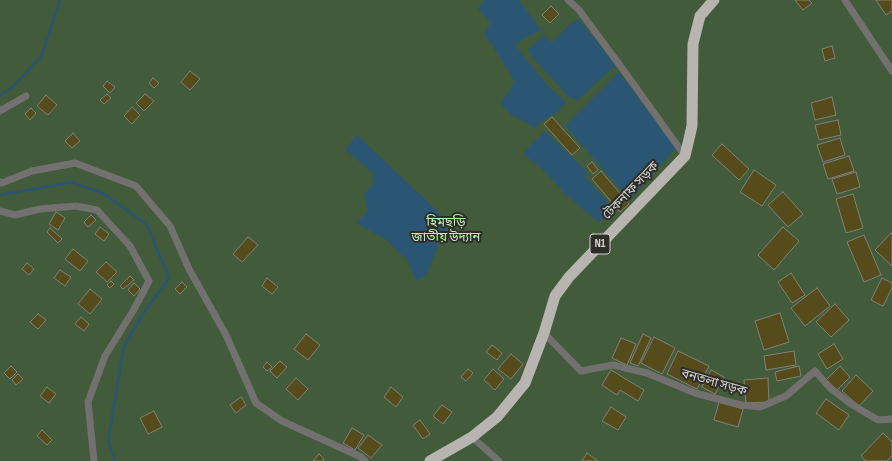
<!DOCTYPE html>
<meta charset="utf-8">
<style>
body{margin:0}
canvas{display:block;background:#383732}
</style>
<canvas width="892" height="461"></canvas>
<script>
const g = document.querySelector('canvas').getContext('2d');
g.lineJoin = 'round';
function paint(path, color) {
  g.fillStyle = color;
  g.fill(path, 'evenodd');
}
function toPath(rows) {
  const path = new Path2D();
  for (const r of rows) {
    path.moveTo(r[0], r[1]);
    for (let i = 2; i < r.length; i += 2) path.lineTo(r[i], r[i + 1]);
  }
  return path;
}
function stroke(path, color, width, dash) {
  g.strokeStyle = color;
  g.lineWidth = width;
  g.lineCap = dash ? 'butt' : 'round';
  g.setLineDash(dash || []);
  g.stroke(path);
}
function write(font, color, halo, rows, align = 'center') {
  g.font = font + ' "Sofia Sans Condensed","Noto Sans Bengali",sans-serif';
  g.lineWidth = 4;
  g.setLineDash([]);
  g.textBaseline = 'middle';
  g.strokeStyle = halo;
  g.fillStyle = color;
  for (const [text, x, y, turn = 0] of rows) {
    g.save();
    g.translate(x, y);
    g.rotate((+turn || 0) * Math.PI / 180);
    g.textAlign = isNaN(turn) ? turn : align;
    if (halo) g.strokeText(text, 0, 0);
    g.fillText(text, 0, 0);
    g.restore();
  }
}
const green = toPath([
 [0,0,892,0,892,461,0,461]
]);
const water = toPath([
 [484,0,519,0,541,30,525,38,515,45,548,86,566,102,557,113,548,117,534,128,527,123,511,115,500,103,512,87,514,80,492,45,484,35,491,23,488,19,478,9],
 [579,19,616,65,578,100,569,97,531,56,528,49,544,35,552,43,569,25],
 [619,72,676,148,630,200,565,126],
 [545,131,587,172,585,177,616,211,598,222,564,193,548,175,523,153],
 [357,135,450,223,439,244,426,276,416,281,408,261,385,239,356,223,368,211,364,195,374,182,371,171,345,150]
]);
const stream = toPath([
 [0,96,16,84,42,55,60,0],
 [0,195,72,182,104,194,147,225,169,278,143,314,124,346,108,442,115,461]
]);
const building = toPath([
 [795,0,809,0,812,3,803,10,795,0],
 [876,0,892,0,892,11,886,15,876,0],
 [551,6,559,14,550,23,542,15,551,6],
 [832,46,835,58,825,61,822,49,832,46],
 [190,71,200,79,190,90,181,82,190,71],
 [153,78,159,83,154,88,149,83,153,78],
 [107,81,115,87,110,93,103,86,107,81],
 [107,94,111,98,104,104,100,100,107,94],
 [145,94,154,101,144,111,136,103,145,94],
 [46,95,57,105,48,115,37,106,46,95],
 [832,97,836,115,815,120,811,103,832,97],
 [132,107,140,115,132,124,124,116,132,107],
 [31,108,36,113,30,120,25,114,31,108],
 [552,117,580,148,572,155,544,124,552,117],
 [838,120,841,135,819,140,815,125,838,120],
 [73,133,80,141,72,148,65,141,73,133],
 [840,138,845,155,823,162,817,145,840,138],
 [722,144,749,169,739,180,712,155,722,144],
 [849,156,854,171,828,179,823,164,849,156],
 [592,162,598,170,593,174,587,166,592,162],
 [754,170,776,185,762,206,740,192,754,170],
 [601,171,629,204,620,212,592,179,601,171],
 [856,172,860,187,837,194,832,179,856,172],
 [783,192,803,214,788,227,768,205,783,192],
 [853,194,863,228,846,233,836,199,853,194],
 [56,212,65,218,58,230,49,224,56,212],
 [91,215,96,220,88,227,84,222,91,215],
 [100,227,109,234,104,241,95,234,100,227],
 [783,227,799,241,774,270,758,255,783,227],
 [50,228,62,239,58,243,47,232,50,228],
 [891,233,892,233,892,266,875,250,891,233],
 [864,235,881,275,864,282,847,242,864,235],
 [248,237,258,245,242,262,233,254,248,237],
 [73,249,88,261,80,271,65,259,73,249],
 [106,262,117,272,107,282,96,272,106,262],
 [27,263,34,269,29,275,22,269,27,263],
 [60,270,71,277,65,286,54,278,60,270],
 [791,273,805,295,792,303,778,282,791,273],
 [130,276,134,280,123,289,120,286,130,276],
 [267,278,278,287,272,294,262,286,267,278],
 [882,278,892,283,892,288,883,306,871,300,882,278],
 [111,281,114,284,110,288,107,285,111,281],
 [182,282,187,287,180,294,175,289,182,282],
 [134,283,140,289,134,296,128,290,134,283],
 [817,288,830,306,805,326,791,308,817,288],
 [90,289,102,299,90,314,78,304,90,289],
 [835,304,849,320,831,337,816,322,835,304],
 [780,313,789,342,764,350,755,321,780,313],
 [38,314,46,320,38,329,30,322,38,314],
 [81,317,89,324,84,331,75,324,81,317],
 [306,334,320,345,308,360,294,349,306,334],
 [643,334,651,338,638,366,630,363,643,334],
 [654,337,675,348,662,374,641,363,654,337],
 [621,338,636,344,627,365,612,358,621,338],
 [834,344,843,359,827,369,818,354,834,344],
 [492,345,502,353,497,360,486,352,492,345],
 [678,351,709,366,697,389,667,374,678,351],
 [794,351,796,365,766,370,764,356,794,351],
 [511,354,523,364,511,379,498,369,511,354],
 [280,361,287,367,277,378,270,371,280,361],
 [267,362,272,367,267,371,263,367,267,362],
 [11,366,17,372,10,379,4,373,11,366],
 [799,366,801,376,777,381,775,372,799,366],
 [840,366,850,377,837,390,826,380,840,366],
 [468,369,473,373,466,381,461,377,468,369],
 [493,369,504,379,495,390,484,380,493,369],
 [611,370,644,390,638,401,620,390,617,395,602,385,611,370],
 [711,370,724,377,715,394,702,387,711,370],
 [18,374,23,379,16,385,12,380,18,374],
 [856,375,873,391,859,406,842,391,856,375],
 [296,378,308,389,298,400,286,389,296,378],
 [768,378,769,402,746,403,744,380,768,378],
 [47,387,56,394,49,403,40,396,47,387],
 [391,387,403,397,396,407,384,397,391,387],
 [241,397,246,405,236,413,230,405,241,397],
 [826,399,849,415,839,430,816,413,826,399],
 [719,402,743,409,738,427,714,420,719,402],
 [442,405,452,412,443,424,433,416,442,405],
 [611,407,626,417,618,430,602,421,611,407],
 [154,411,162,427,148,434,140,418,154,411],
 [420,420,430,434,423,439,413,425,420,420],
 [352,428,364,435,355,450,343,443,352,428],
 [42,430,52,440,47,445,37,436,42,430],
 [883,433,892,442,892,456,887,461,866,461,861,456,883,433],
 [368,435,382,445,371,458,358,448,368,435],
 [587,453,598,461,582,461,587,453],
 [319,454,324,459,323,461,313,461,319,454]
]);
const minor = toPath([
 [568,0,579,10,627,75,685,156],
 [845,0,892,71],
 [0,111,26,96],
 [0,182,2,183,32,171,75,163,136,186,170,226,189,269,226,335,256,403,282,421,361,457,365,461],
 [0,211,15,215,40,209,76,206,97,210,130,246,149,281,133,311,105,356,88,402,94,461],
 [544,333,581,371,613,365,647,373,695,393,741,405,760,407,786,396,815,371,830,388,851,404,878,420,892,419],
 [472,437,499,461]
]);
const trunk = toPath([
 [430,461,472,437,497,417,525,383,544,333,555,296,569,277,685,156,692,126,693,44,700,16,714,0]
]);
const shields = [
 [600,244,20]
];
const shieldNames = [
 ["N1",600,244]
];
const streetNames = [
 ["টেকনাফ সড়ক",631,191,-46],
 ["বনতলা সড়ক",714,383,16]
];
const parkNames = [
 ["হিমছড়ি",446,223],
 ["জাতীয় উদ্যান",446,238]
];
paint(green, '#415b3b');
paint(water, '#2b5673');
stroke(stream, '#2b5673', 2.5);
paint(building, '#564b1a');
stroke(building, '#81807a', 1);
stroke(minor, '#72716f', 7);
stroke(trunk, '#b8b5b0', 11);
for (const [x, y, w] of shields) {
  const box = new Path2D();
  box.roundRect(x - w / 2, y - 10, w, 20, 3);
  g.fillStyle = '#2e2d28';
  g.fill(box);
  stroke(box, '#d3d3cf', 1);
}
write('bold 12px', '#d3d3cf', null, shieldNames);
write('13px', '#d3d3cf', '#2e2d28', streetNames);
write('13px', '#c0f2b4', '#2e2d28', parkNames);
</script>
